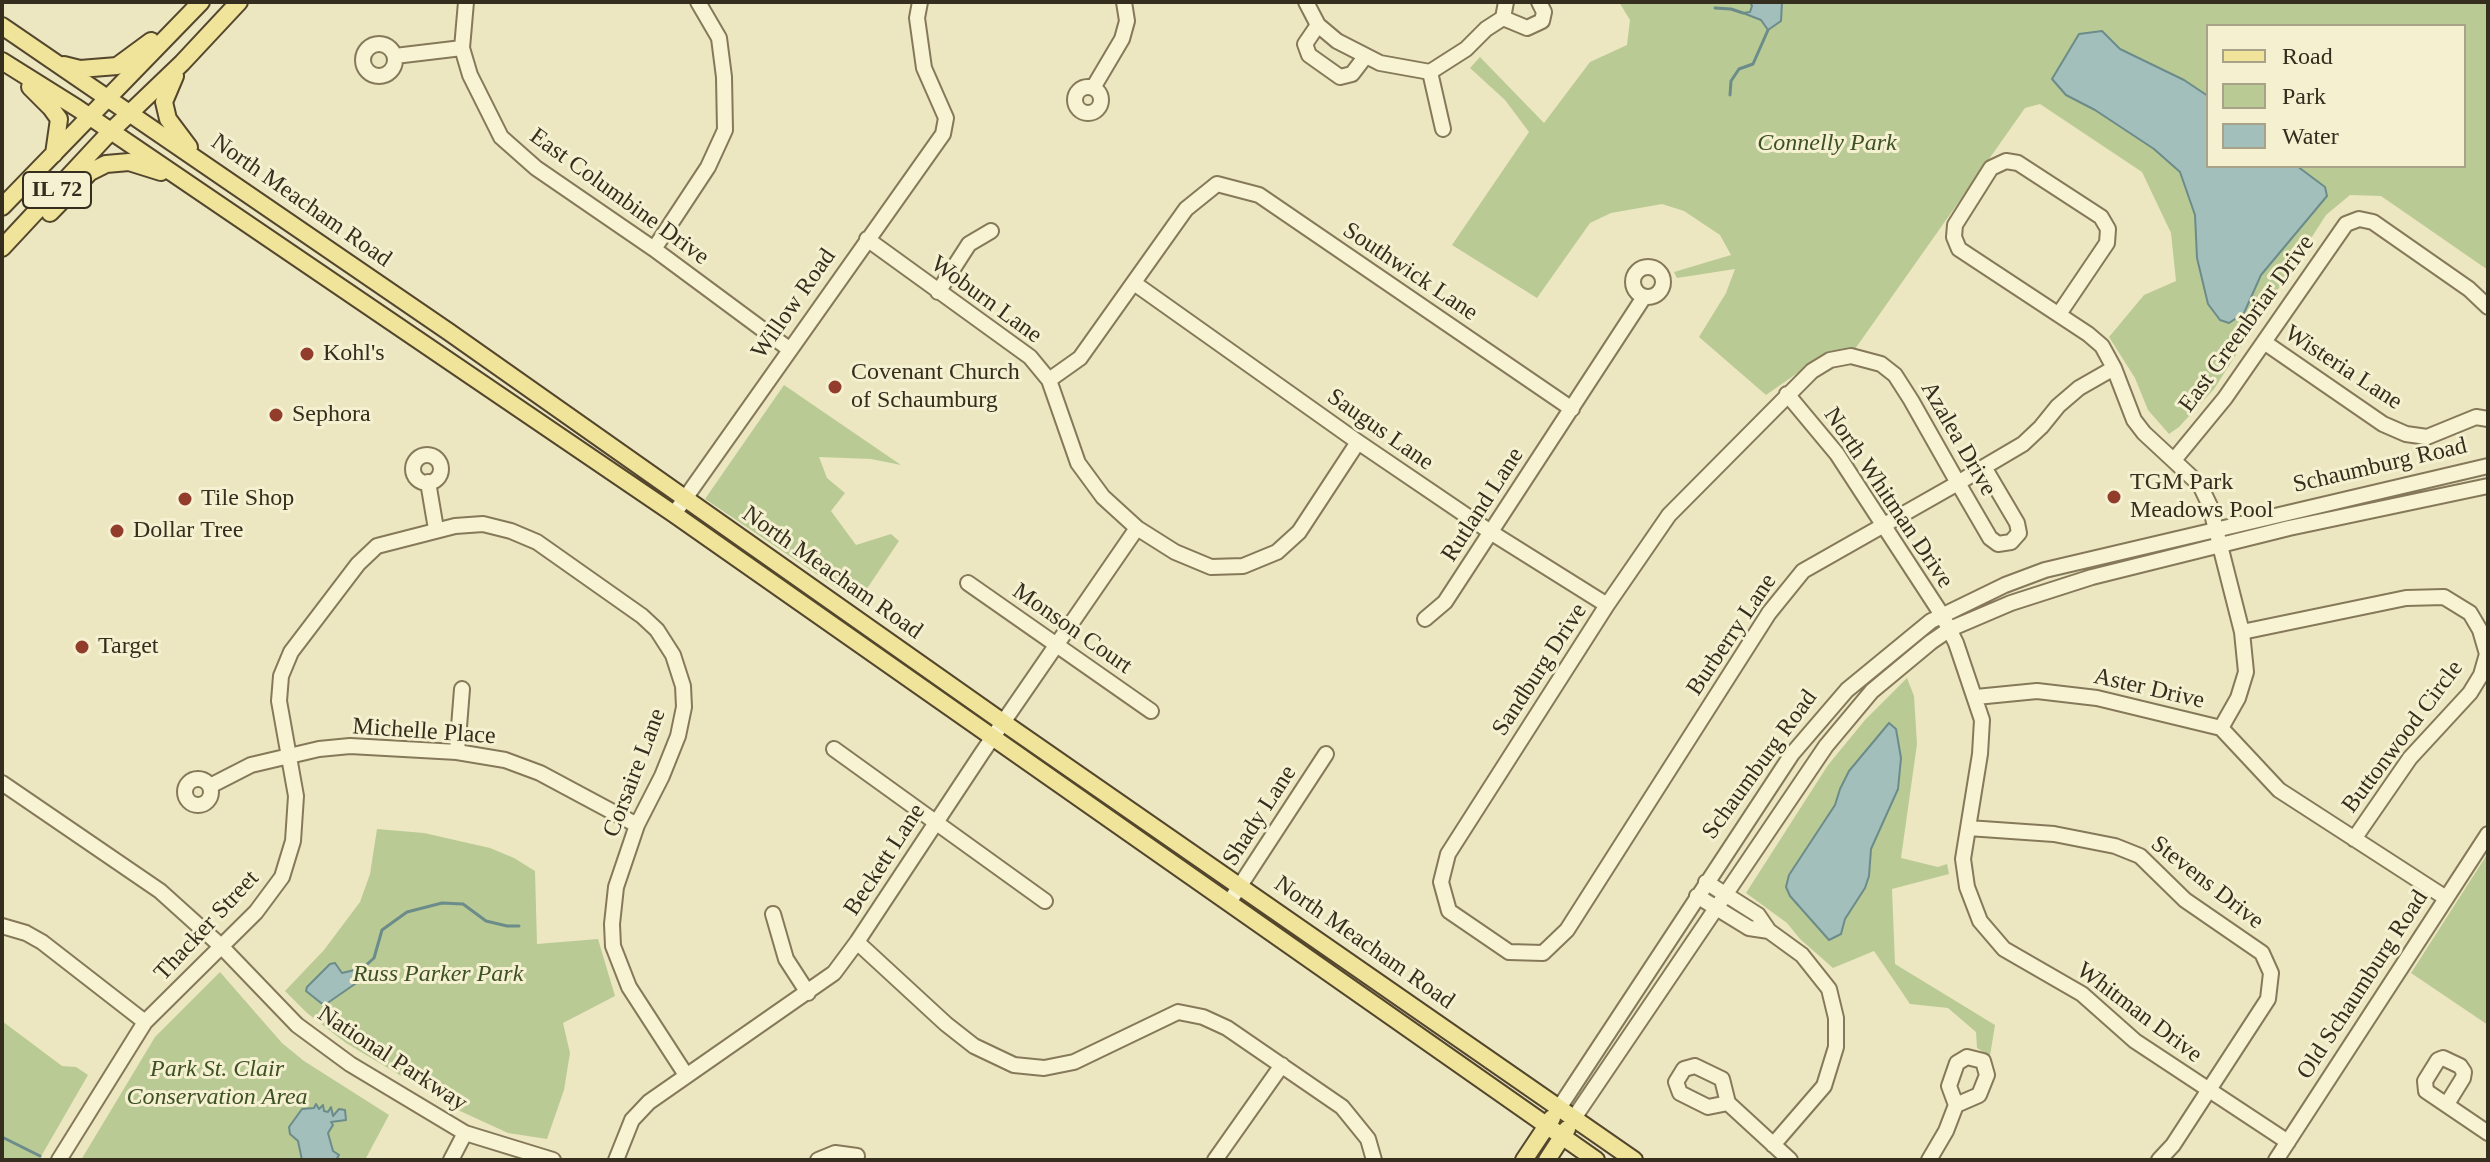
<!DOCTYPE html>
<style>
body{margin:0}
#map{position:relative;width:2490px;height:1162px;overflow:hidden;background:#ece7c1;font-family:"Times New Roman",serif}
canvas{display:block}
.frame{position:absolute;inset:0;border:4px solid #352d1d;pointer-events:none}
.legend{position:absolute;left:2206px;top:24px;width:260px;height:144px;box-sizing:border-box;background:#f4f0d0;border:2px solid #a8a288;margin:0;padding:10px 14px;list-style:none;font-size:24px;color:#352d1d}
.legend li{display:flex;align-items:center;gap:16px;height:40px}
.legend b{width:40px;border:2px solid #a8a288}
</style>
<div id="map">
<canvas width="2490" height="1162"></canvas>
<div class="frame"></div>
<ul class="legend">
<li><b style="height:10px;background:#efe499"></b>Road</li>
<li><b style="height:22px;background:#baca95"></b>Park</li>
<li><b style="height:22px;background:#a3bfbc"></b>Water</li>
</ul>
</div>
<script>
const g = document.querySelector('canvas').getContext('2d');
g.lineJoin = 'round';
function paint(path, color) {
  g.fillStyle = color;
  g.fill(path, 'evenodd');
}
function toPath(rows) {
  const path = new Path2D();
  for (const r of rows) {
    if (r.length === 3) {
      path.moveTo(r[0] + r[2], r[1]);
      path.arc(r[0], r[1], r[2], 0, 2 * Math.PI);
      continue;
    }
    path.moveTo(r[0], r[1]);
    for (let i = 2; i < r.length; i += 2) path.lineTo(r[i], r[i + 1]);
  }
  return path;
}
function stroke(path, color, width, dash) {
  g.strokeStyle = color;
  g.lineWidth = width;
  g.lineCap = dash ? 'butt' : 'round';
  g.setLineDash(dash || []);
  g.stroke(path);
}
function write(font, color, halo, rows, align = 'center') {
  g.font = font + ' "Times New Roman",serif';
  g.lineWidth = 6;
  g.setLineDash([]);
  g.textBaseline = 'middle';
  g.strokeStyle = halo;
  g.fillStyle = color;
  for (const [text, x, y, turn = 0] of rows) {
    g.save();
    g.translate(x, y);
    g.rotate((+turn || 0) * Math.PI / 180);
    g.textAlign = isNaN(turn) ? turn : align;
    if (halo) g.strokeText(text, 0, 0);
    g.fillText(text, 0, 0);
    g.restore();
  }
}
const green = toPath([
 [1619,2,2488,2,2488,270,2381,196,2350,195,2326,215,2214,389,2179,427,2169,434,2148,410,2135,378,2109,337,2144,295,2176,281,2171,233,2142,172,2040,104,2025,108,1855,349,1829,351,1766,395,1699,337,1726,293,1735,269,1677,278,1674,272,1731,255,1720,235,1684,211,1662,204,1611,213,1590,223,1537,298,1452,245,1529,132,1505,100,1470,68,1480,57,1544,123,1590,62,1627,45,1630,20],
 [2208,26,2464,26,2464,166,2208,166],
 [784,385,901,465,871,459,819,457,827,478,845,493,831,511,856,545,891,534,899,541,858,602,705,499],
 [1907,678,1914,696,1917,744,1901,858,1938,867,1947,864,1949,874,1892,889,1895,964,1995,1025,1990,1056,1977,1048,1976,1032,1948,1008,1910,1004,1874,951,1833,968,1800,939,1787,923,1746,893,1828,765,1865,720],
 [377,829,424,833,490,848,514,858,535,871,537,944,598,939,615,996,563,1023,570,1053,564,1090,547,1139,508,1133,460,1111,346,1043,307,1013,285,991,324,950,360,902,370,874],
 [2488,853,2488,1025,2411,973],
 [220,972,282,1043,304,1061,389,1115,365,1160,81,1160,155,1037],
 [2,1021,62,1066,76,1067,88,1075,39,1160,2,1160]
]);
const water = toPath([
 [1750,2,1782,2,1781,21,1768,30,1761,20,1743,13,1750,12,1752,6,1750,2],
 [2102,31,2120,49,2184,80,2208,96,2208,166,2297,166,2325,187,2327,196,2261,275,2244,313,2229,323,2220,320,2208,304,2197,258,2195,215,2180,172,2154,149,2095,110,2066,95,2052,79,2079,34,2102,31],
 [1889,723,1896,729,1901,758,1898,789,1871,849,1869,876,1865,888,1845,919,1841,934,1829,940,1790,896,1786,887,1789,875,1835,805,1840,789,1849,771,1889,723],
 [335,963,342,973,363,968,360,975,368,975,326,1004,321,1003,306,991,307,987,330,964,335,963],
 [316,1104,319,1109,323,1105,324,1111,328,1112,331,1107,333,1116,339,1109,345,1110,346,1120,331,1122,333,1125,328,1133,333,1151,339,1155,336,1160,302,1160,298,1141,290,1134,289,1127,302,1109,314,1108,316,1104]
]);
const stream = toPath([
 [1715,8,1731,9,1743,13],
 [1730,95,1731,81,1739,69,1753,64,1768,30],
 [363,968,374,958,382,930,407,912,442,903,463,904,486,921,507,926,519,926],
 [2,1137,40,1156]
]);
const minor = toPath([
 [466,2,462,48,470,75,501,137,536,168,654,249,789,349],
 [1306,2,1318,25,1337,41,1380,63,1430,72,1466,49,1486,29,1503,18,1506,2],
 [1503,18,1527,28,1542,21,1544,12,1539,2],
 [1318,25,1305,44,1309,55,1340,77,1352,74,1365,57],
 [379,60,16],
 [395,56,462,48],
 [1430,72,1443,129],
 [1088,100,13],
 [1093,88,1122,39,1127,21,1124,2],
 [867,239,1030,357,1049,380,1078,463,1103,497,1137,528,1175,552,1211,567,1243,566,1277,552,1299,532,1358,442],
 [654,249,708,167,725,130,724,77,719,38,698,2],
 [1648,282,15],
 [1134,283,1358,442,1492,533,1607,605],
 [938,292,969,244,991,231],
 [2059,314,2107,243,2108,229,2101,217,2018,163,2006,161,1991,168,1955,225,1954,237,1959,249,2088,334,2102,346,2114,368,2134,420,2144,433,2200,485,2210,506,2242,632,2246,672,2238,698,2221,728],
 [2264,342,2383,424,2406,434,2427,437,2476,417,2488,419],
 [1049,380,1080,358,1186,209,1217,184,1259,195,1572,409],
 [1787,394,1837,454,1942,615,1956,643,1982,720,1980,754,1963,859,1967,887,1980,921,2004,949,2082,994,2135,1041,2288,1142],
 [427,469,14],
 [2174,460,2225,398,2346,224,2359,219,2373,222,2469,289,2488,307],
 [1984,467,2017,523,2019,533,2011,542,1998,544,1990,538,1958,483,1911,400,1895,375,1881,364,1851,356,1830,360,1812,371,1669,515,1607,605,1448,854,1441,882,1449,911,1509,952,1543,953,1567,930,1769,613,1803,571,1958,483,1984,467,2023,444,2041,427,2058,406,2079,388,2114,368],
 [428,482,436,529],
 [674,514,943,134,946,118,924,68,917,18,920,2],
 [968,583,1151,711],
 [1425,619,1445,602,1644,297],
 [2242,632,2406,598,2444,597,2470,613,2480,630,2487,654,2481,675,2470,693,2410,758,2354,839],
 [1976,697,2037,691,2097,698,2221,728,2279,790,2446,898],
 [834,749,1045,901],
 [457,752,462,689],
 [198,792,13],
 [2,783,160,891,221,946,297,1025,350,1064,465,1133,553,1160],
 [210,786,251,765,319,749,350,746,457,752,505,760,540,773,637,825],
 [1968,828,2054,834,2115,846,2140,856,2185,900,2262,953,2271,973,2268,999,2173,1145,2159,1160],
 [1706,882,1758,915,1769,931,1802,955,1829,989,1836,1018,1836,1047,1824,1086,1773,1145],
 [1697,896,1749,928,1769,931],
 [1230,901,1326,754],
 [773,914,786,959,808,993],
 [2,926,26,933,42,942,145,1022],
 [857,942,946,1024,974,1046,1014,1065,1044,1068,1074,1062,1178,1012,1203,1017,1227,1028,1342,1107,1368,1139,1374,1160],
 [1695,1066,1722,1079,1728,1103,1708,1107,1680,1093,1676,1082,1684,1069,1695,1066],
 [1728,1103,1790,1160],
 [2447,1104,2463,1078,2464,1072,2460,1066,2443,1058,2438,1060,2425,1081,2426,1091,2488,1133],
 [1559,1108,1792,754,1847,690,1931,621,2005,585,2045,570,2488,466],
 [1574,1118,1826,746,1872,691,1931,642,1950,629,2011,603,2092,577,2289,528,2488,486],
 [59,1160,145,1022,256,912,282,877,293,841,296,796,279,701,281,676,291,652,358,564,377,546,455,526,483,524,511,531,537,542,642,616,657,630,673,655,683,686,684,707,678,736,662,776,637,825,616,887,612,924,613,946,629,987,686,1075],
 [451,1160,465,1133],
 [616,1160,632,1120,649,1102,834,973,857,942,982,753,1137,528],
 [818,1160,835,1153,857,1156],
 [1215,1160,1282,1065],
 [1929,1160,1946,1131,1956,1105,1949,1086,1957,1063,1967,1057,1983,1061,1987,1075,1979,1095,1956,1105],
 [2276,1160,2488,834]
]);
const major = toPath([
 [2,26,449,332,1004,723,1634,1160],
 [2,61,77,108,674,514,1596,1160],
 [64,65,80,69,117,66,151,41],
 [175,76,164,102,168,119,189,147],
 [30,87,51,108,59,119,54,154],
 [2,207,201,2],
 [50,213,90,172,106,164,129,162,161,172],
 [2,248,111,131,182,63,239,2],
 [1524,1160,1552,1118],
 [1547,1160,1567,1129]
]);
const markers = [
 [307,354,8,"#923d2b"],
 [835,387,8,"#923d2b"],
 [276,415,8,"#923d2b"],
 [2114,497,8,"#923d2b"],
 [185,499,8,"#923d2b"],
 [117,531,8,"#923d2b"],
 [82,647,8,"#923d2b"]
];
const shields = [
 [57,190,68]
];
const shieldNames = [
 ["IL 72",57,190]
];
const parkNames = [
 ["Connelly Park",1827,144],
 ["Russ Parker Park",438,975],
 ["Park St. Clair",217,1070],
 ["Conservation Area",217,1098]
];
const streetNames = [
 ["East Columbine Drive",619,197,36],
 ["North Meacham Road",301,201,35],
 ["Southwick Lane",1410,272,34],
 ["Woburn Lane",986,300,36],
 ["Willow Road",794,304,-55],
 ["East Greenbriar Drive",2247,324,-54],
 ["Wisteria Lane",2343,368,33],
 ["Saugus Lane",1380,430,35],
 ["Azalea Drive",1958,439,60],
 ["Schaumburg Road",2380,466,-13],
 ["North Whitman Drive",1888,498,56],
 ["Rutland Lane",1483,505,-57],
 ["North Meacham Road",832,573,35],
 ["Monson Court",1072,629,35],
 ["Burberry Lane",1732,635,-56],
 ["Sandburg Drive",1540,670,-57],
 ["Aster Drive",2149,689,13],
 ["Michelle Place",424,732,4],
 ["Buttonwood Circle",2403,737,-53],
 ["Schaumburg Road",1760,765,-54],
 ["Corsaire Lane",635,773,-69],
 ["Shady Lane",1260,816,-57],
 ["Beckett Lane",885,860,-57],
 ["Stevens Drive",2207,883,38],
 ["Thacker Street",207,926,-47],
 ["North Meacham Road",1364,943,35],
 ["Old Schaumburg Road",2363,985,-57],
 ["Whitman Drive",2139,1013,37],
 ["National Parkway",392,1059,33]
];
const poiNames = [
 ["Kohl's",323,354],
 ["Covenant Church",851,373],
 ["of Schaumburg",851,401],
 ["Sephora",292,415],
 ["TGM Park",2130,483],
 ["Meadows Pool",2130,511],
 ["Tile Shop",201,499],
 ["Dollar Tree",133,531],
 ["Target",98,647]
];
paint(green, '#baca95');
paint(water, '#a3bfbc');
stroke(water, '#6b8c8a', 2);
stroke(stream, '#6b8c8a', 3);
stroke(minor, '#857959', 18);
stroke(major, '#53462d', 20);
stroke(minor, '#f8f3d3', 14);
stroke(major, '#efe499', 16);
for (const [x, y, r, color] of markers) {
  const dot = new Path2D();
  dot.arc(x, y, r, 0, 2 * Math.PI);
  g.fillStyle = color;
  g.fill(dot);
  stroke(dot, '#f4f0d0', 3);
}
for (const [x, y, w] of shields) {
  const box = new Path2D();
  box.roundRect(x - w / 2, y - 18, w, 36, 6);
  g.fillStyle = '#f4f0d0';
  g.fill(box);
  stroke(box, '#352d1d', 2);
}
write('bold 22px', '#352d1d', null, shieldNames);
write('italic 24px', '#3d5124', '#f4f0d0', parkNames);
write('24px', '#352d1d', '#f4f0d0', streetNames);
write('24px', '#352d1d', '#f4f0d0', poiNames, 'left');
</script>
